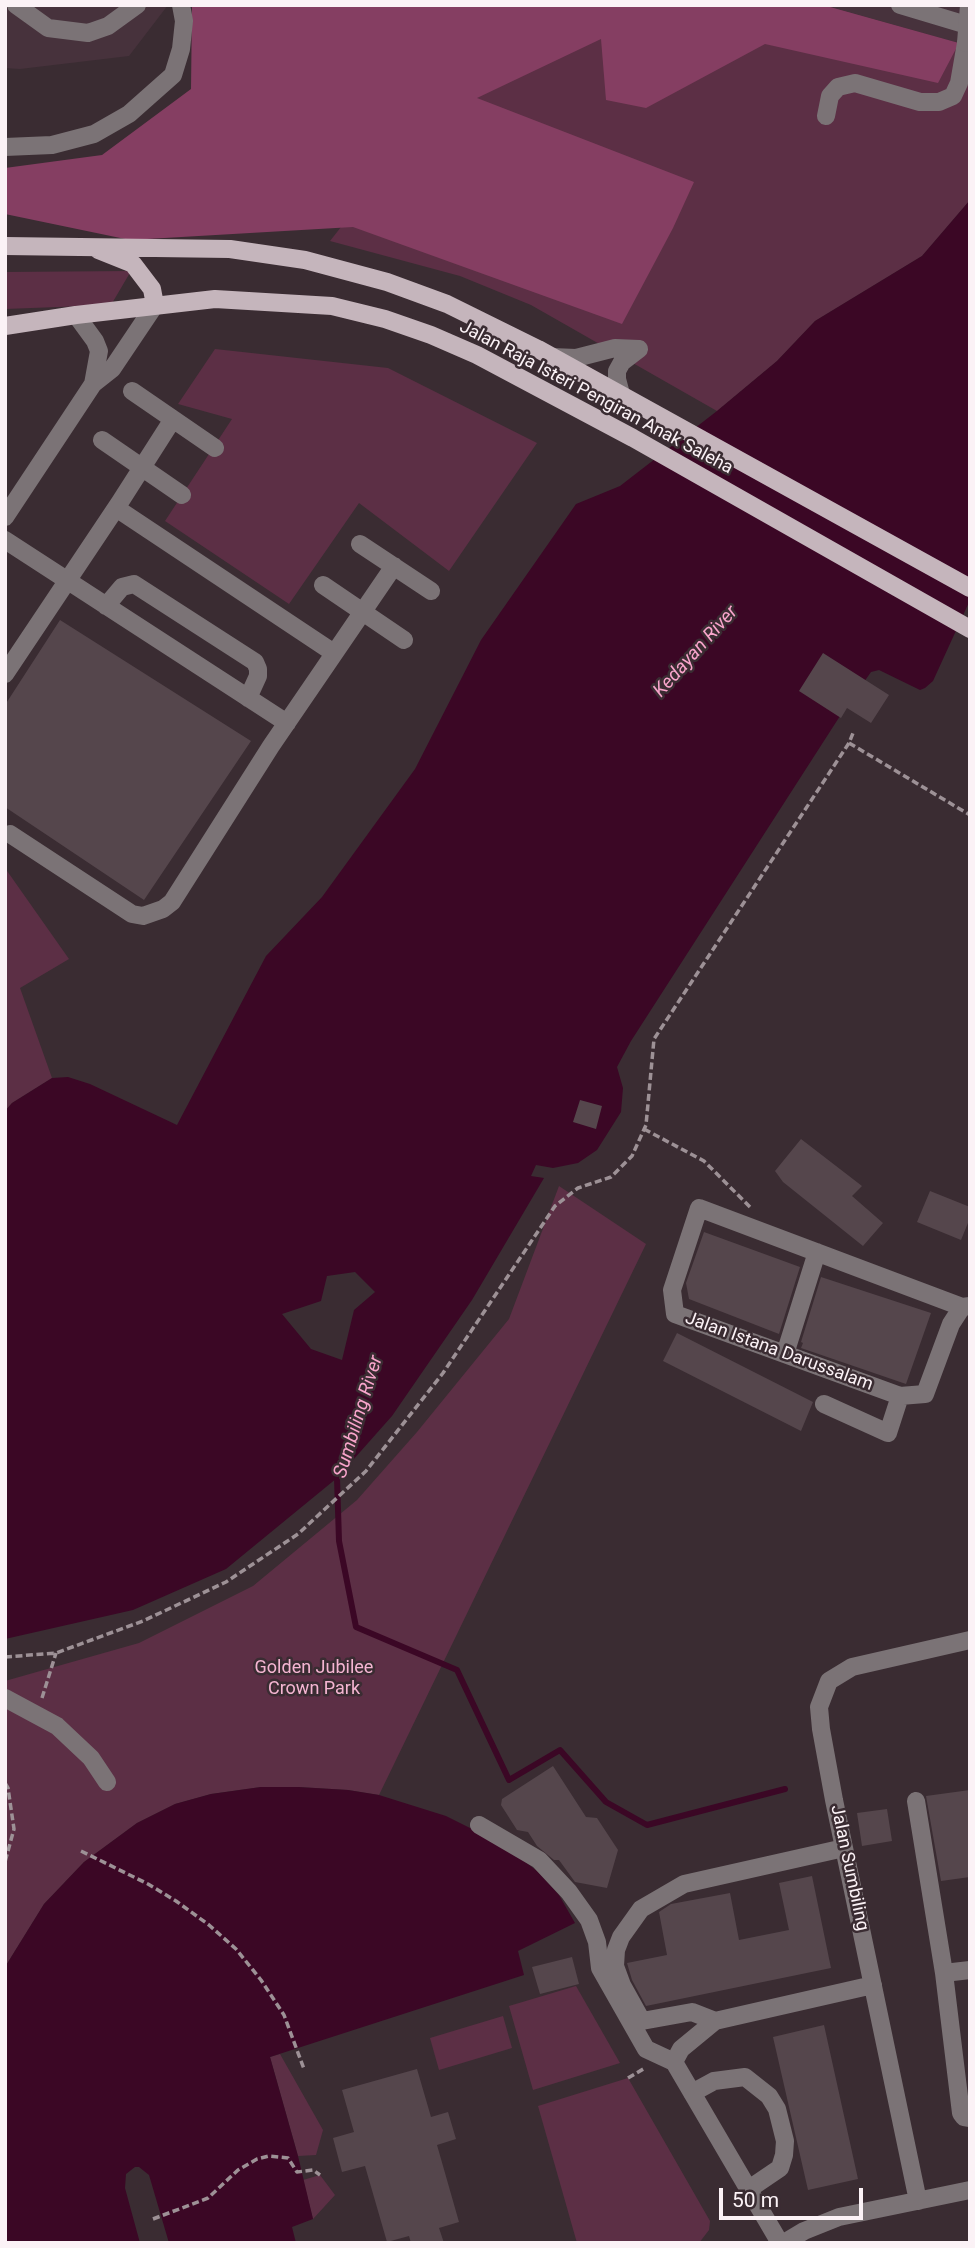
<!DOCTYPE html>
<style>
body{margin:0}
#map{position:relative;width:975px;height:2248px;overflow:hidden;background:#3a2c32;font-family:Roboto,sans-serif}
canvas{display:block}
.frame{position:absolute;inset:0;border:7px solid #fbf2f6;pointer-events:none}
.scale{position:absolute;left:719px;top:2188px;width:144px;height:32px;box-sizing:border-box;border:4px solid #fbf2f6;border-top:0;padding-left:9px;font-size:21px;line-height:24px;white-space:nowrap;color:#fbf2f6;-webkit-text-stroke:5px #3a2c32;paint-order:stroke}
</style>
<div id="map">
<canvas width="975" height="2248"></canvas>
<div class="frame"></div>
<div class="scale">50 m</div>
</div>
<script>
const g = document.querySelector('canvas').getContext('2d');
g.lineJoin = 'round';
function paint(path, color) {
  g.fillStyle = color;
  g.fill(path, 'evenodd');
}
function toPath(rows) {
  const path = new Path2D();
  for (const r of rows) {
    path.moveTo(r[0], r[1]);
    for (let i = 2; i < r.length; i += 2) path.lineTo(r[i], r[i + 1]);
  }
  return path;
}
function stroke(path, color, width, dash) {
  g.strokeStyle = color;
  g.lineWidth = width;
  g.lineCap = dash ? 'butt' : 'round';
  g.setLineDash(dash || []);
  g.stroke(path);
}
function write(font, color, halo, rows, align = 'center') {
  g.font = font + ' Roboto,sans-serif';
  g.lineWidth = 5;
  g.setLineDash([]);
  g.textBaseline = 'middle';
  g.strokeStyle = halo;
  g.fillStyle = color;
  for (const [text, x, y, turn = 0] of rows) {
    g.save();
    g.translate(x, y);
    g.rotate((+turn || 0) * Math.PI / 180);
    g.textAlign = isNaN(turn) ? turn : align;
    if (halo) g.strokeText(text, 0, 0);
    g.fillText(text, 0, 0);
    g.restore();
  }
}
const built = toPath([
 [5,5,168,5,129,56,20,69,5,68],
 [823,5,970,5,959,43]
]);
const green = toPath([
 [516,5,823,5,970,47,970,200,922,256,815,321,777,361,717,411,531,305,460,276,330,241],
 [131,271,111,305,5,309,5,272],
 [215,349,388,368,537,443,449,571,359,503,289,604,165,521,232,419,178,404],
 [5,868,69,959,20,988,52,1078,12,1103,5,1111],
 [559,1186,646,1244,379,1795,348,1790,298,1787,261,1787,211,1794,175,1804,137,1823,84,1862,44,1904,5,1967,5,1681,139,1643,253,1586,357,1500,417,1432,509,1319],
 [576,1986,620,2063,533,2090,509,2006],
 [503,2016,512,2048,439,2070,430,2038],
 [280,2054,323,2130,316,2155,298,2156,270,2057],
 [628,2078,710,2221,709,2230,699,2243,577,2243,538,2106],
 [320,2175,335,2195,313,2219,303,2180]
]);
const forest = toPath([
 [192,5,823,5,959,43,938,83,765,44,646,108,606,100,601,39,477,98,694,182,673,228,622,324,353,227,130,240,5,214,5,168,102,155,191,89]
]);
const water = toPath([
 [970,200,970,600,933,681,925,688,920,690,879,670,871,672,840,716,631,1041,617,1067,623,1088,621,1112,597,1150,578,1163,553,1168,536,1165,531,1176,544,1178,472,1300,392,1416,337,1478,226,1569,133,1610,5,1639,5,1111,12,1103,52,1078,68,1077,90,1084,177,1125,266,956,322,897,415,769,481,640,576,504,620,486,717,411,777,361,815,321,922,256],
 [355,1272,375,1292,354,1310,342,1360,311,1349,282,1314,321,1301,327,1276],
 [261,1787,298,1787,348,1790,379,1795,446,1816,502,1844,537,1871,559,1895,575,1923,518,1951,524,1975,270,2057,298,2156,313,2219,292,2227,296,2243,169,2243,149,2175,139,2167,135,2167,126,2174,125,2188,140,2243,5,2243,5,1967,44,1904,84,1862,137,1823,175,1804,211,1794]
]);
const stream = toPath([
 [340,1470,337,1478,339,1541,356,1627,457,1670,509,1780,560,1750,606,1802,647,1825,785,1789]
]);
const building = toPath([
 [60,620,251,741,144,900,5,807,5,705],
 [823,653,889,695,871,723,847,708,841,718,799,691],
 [580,1100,602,1106,596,1129,573,1122],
 [801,1139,862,1186,852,1196,883,1223,863,1246,783,1182,775,1171],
 [930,1191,970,1207,970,1218,961,1240,917,1222],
 [704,1232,800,1267,779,1334,689,1299,686,1283],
 [821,1277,931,1313,906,1384,801,1348,803,1343,801,1342],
 [677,1333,813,1402,801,1431,663,1361],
 [553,1766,586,1817,597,1818,618,1850,607,1888,575,1882,559,1860,554,1860,537,1846,528,1832,517,1830,501,1805,502,1799],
 [970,1790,970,1877,941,1881,926,1796],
 [887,1809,892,1841,862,1846,857,1813],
 [812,1876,831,1968,646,2006,632,1980,627,1963,667,1955,659,1912,671,1904,730,1893,739,1940,789,1930,779,1883],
 [572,1957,579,1984,540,1994,532,1967],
 [824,2025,858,2179,808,2190,773,2037],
 [417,2069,431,2117,448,2112,456,2139,437,2145,459,2222,439,2228,444,2243,411,2243,409,2236,387,2242,365,2166,342,2172,333,2138,354,2132,342,2090]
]);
const path = toPath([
 [849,743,970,815],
 [644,1129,704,1161,751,1208],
 [5,1657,56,1653,143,1621,226,1582,298,1534,366,1471,443,1373,555,1206,578,1188,611,1177,632,1156,646,1125,654,1039,849,743,853,733],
 [42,1698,56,1653],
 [5,1783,8,1788,14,1829,5,1862],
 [81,1851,148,1884,176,1901,209,1925,236,1949,261,1980,284,2015,304,2069],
 [628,2078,645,2068],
 [153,2219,208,2198,238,2170,257,2159,269,2156,288,2158,297,2172,313,2170,320,2175]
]);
const minor = toPath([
 [16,5,48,28,88,33,108,26,137,5],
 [900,5,970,26],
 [826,116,830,96,838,87,855,83,920,102,939,102,953,96,959,83,966,43],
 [5,147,52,145,94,134,129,114,173,75,181,49,184,21,181,5],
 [76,315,95,341,99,351,93,384],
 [552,357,576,358,615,348,639,349],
 [132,391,215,448],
 [621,394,617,379,617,371,622,362,639,349],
 [102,440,182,495],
 [116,508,334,653],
 [5,517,93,384,112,369,155,305],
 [5,540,287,723],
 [360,544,431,591],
 [323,585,404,640],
 [106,606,122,587,134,584,255,662,258,669,258,676,248,698],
 [5,674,120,502,173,419],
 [10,834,132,914,143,916,163,909,172,902,271,746,394,566],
 [962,1307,951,1324,925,1394,900,1396,675,1314,672,1290,699,1208,962,1307,970,1306],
 [785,1354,817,1252],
 [824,1404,888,1433,900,1396],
 [5,1698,57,1726,91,1758,107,1782],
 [916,1801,944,1973,961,2113,964,2117,970,2118],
 [479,1825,539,1860,569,1892,589,1920,597,1942,600,1968,646,2049,674,2062,780,2243],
 [944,1973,970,1970],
 [715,2021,692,2012,642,2021,622,1985,615,1966,616,1950,621,1937,641,1909,684,1884,844,1848],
 [674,2062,681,2049,715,2021,873,1985],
 [692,2093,714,2081,745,2077,769,2096,777,2109,785,2141,784,2155,780,2168,749,2189],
 [918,2201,834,1800,821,1729,819,1707,829,1681,852,1667,970,1640],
 [784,2243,804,2231,839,2217,970,2190]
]);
const major = toPath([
 [5,246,230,249,305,260,387,282,447,304,538,349,970,588],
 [98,250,133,264,152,289,155,305],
 [5,326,76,315,215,299,332,306,385,319,431,335,477,355,633,438,970,629]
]);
const minorBridge = toPath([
 [966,43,969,5]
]);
const streetNames = [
 ["Jalan Raja Isteri Pengiran Anak Saleha",596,398,28],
 ["Jalan Istana Darussalam",779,1352,20],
 ["Jalan Sumbiling",849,1868,78]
];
const parkNames = [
 ["Golden Jubilee",314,1668],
 ["Crown Park",314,1689]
];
const waterNames = [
 ["Kedayan River",696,652,-48],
 ["Sumbiling River",359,1417,-73]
];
paint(built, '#47323c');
paint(green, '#5c2f45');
paint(forest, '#853e62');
paint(water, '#3b0725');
stroke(stream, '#3b0725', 6);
paint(building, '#55464c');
stroke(path, '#9d9196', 3.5, [7, 3.5]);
stroke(minor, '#7b7376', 18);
stroke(major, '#c5b5bc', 18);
stroke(minorBridge, '#7b7376', 18);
write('18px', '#fbf2f6', '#3a2c32', streetNames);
write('18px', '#f5b5d2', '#3a2c32', parkNames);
write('italic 19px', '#f8a4cb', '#3a2c32', waterNames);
</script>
